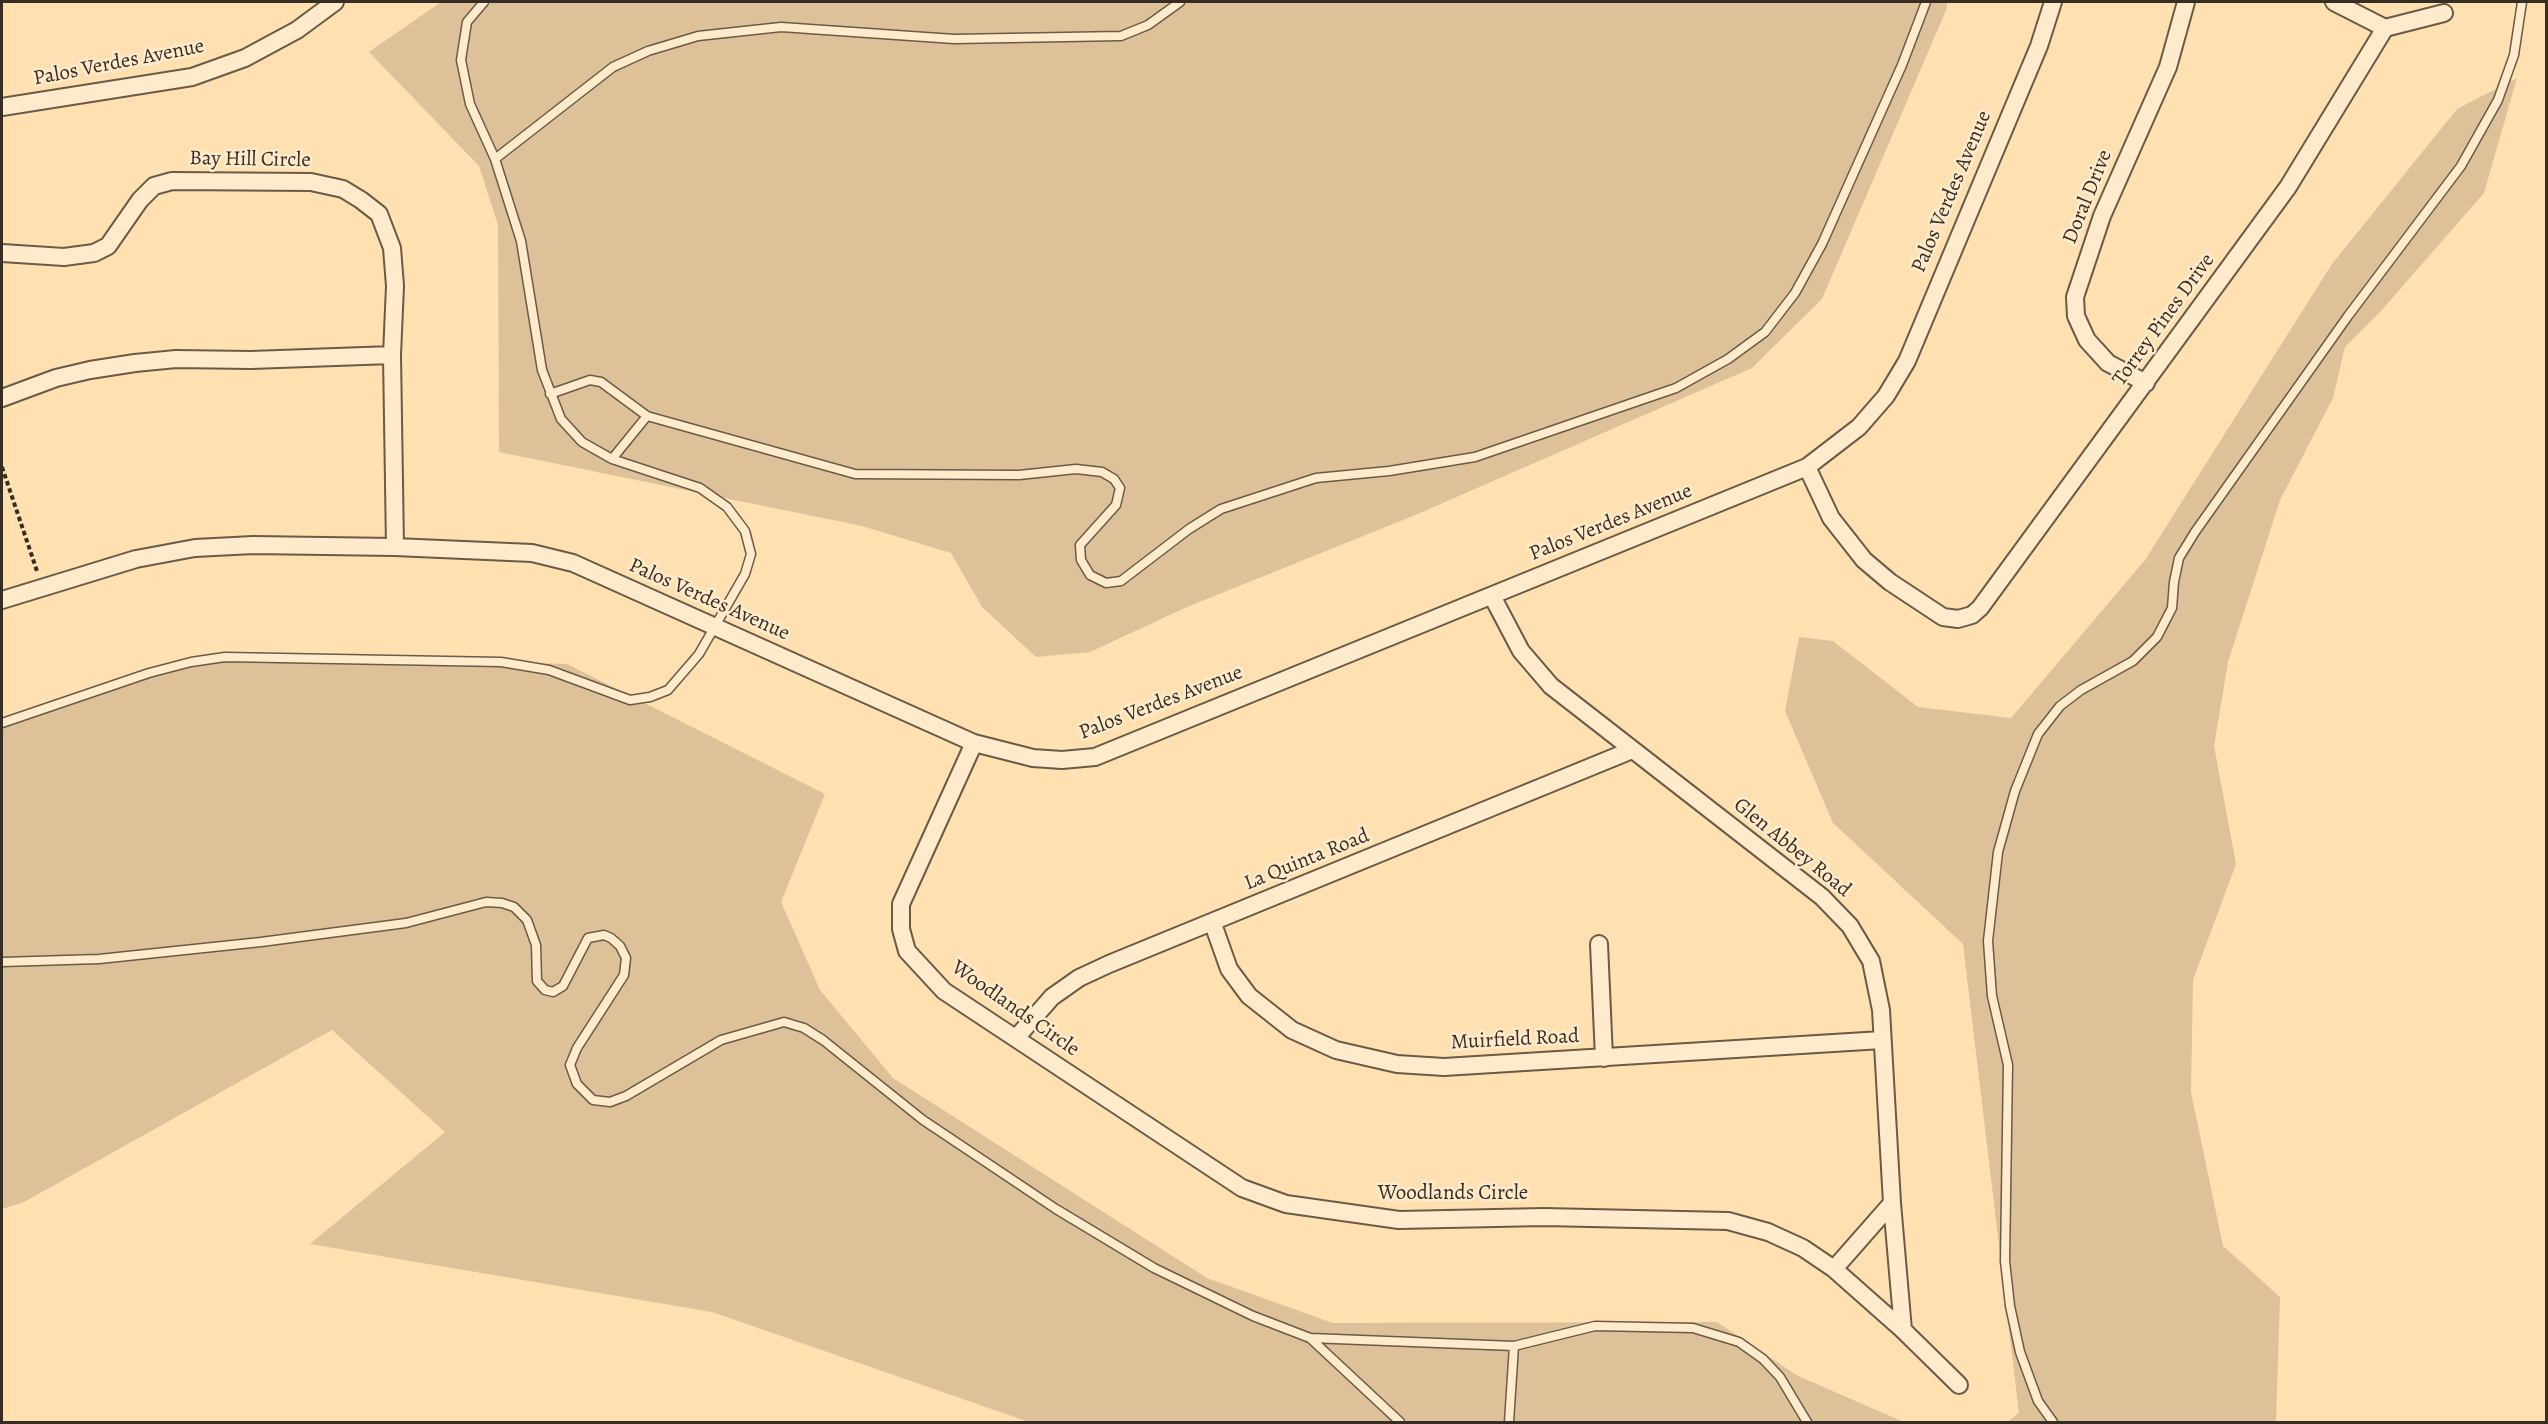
<!DOCTYPE html>
<style>
body{margin:0}
#map{position:relative;width:2548px;height:1424px;overflow:hidden;background:#ffe0b1;font-family:Alegreya,serif}
canvas{display:block}
.frame{position:absolute;inset:0;border:3px solid #382d23;pointer-events:none}
</style>
<div id="map">
<canvas width="2548" height="1424"></canvas>
<div class="frame"></div>
</div>
<script>
const g = document.querySelector('canvas').getContext('2d');
g.lineJoin = 'round';
function paint(path, color) {
  g.fillStyle = color;
  g.fill(path, 'evenodd');
}
function toPath(rows) {
  const path = new Path2D();
  for (const r of rows) {
    path.moveTo(r[0], r[1]);
    for (let i = 2; i < r.length; i += 2) path.lineTo(r[i], r[i + 1]);
  }
  return path;
}
function stroke(path, color, width, dash) {
  g.strokeStyle = color;
  g.lineWidth = width;
  g.lineCap = dash ? 'butt' : 'round';
  g.setLineDash(dash || []);
  g.stroke(path);
}
function write(font, color, halo, rows, align = 'center') {
  g.font = font + ' Alegreya,serif';
  g.lineWidth = 5;
  g.setLineDash([]);
  g.textBaseline = 'middle';
  g.strokeStyle = halo;
  g.fillStyle = color;
  for (const [text, x, y, turn = 0] of rows) {
    g.save();
    g.translate(x, y);
    g.rotate((+turn || 0) * Math.PI / 180);
    g.textAlign = isNaN(turn) ? turn : align;
    if (halo) g.strokeText(text, 0, 0);
    g.fillText(text, 0, 0);
    g.restore();
  }
}
const green = toPath([
 [441,2,1947,2,1947,8,1822,299,1752,368,1413,516,1187,607,1090,652,1036,657,982,607,951,553,862,526,499,452,498,225,479,166,369,52],
 [2517,78,2484,193,2381,311,2345,347,2333,398,2280,500,2228,662,2214,746,2236,864,2193,980,2191,1092,2223,1246,2280,1297,2276,1422,2007,1422,2019,1413,1963,944,1833,823,1785,711,1799,637,1833,641,1918,707,2011,718,2145,560,2332,264,2457,109],
 [213,655,567,664,825,794,781,902,820,990,893,1078,1207,1278,1333,1323,1717,1322,1798,1376,1904,1422,1029,1422,712,1312,310,1244,445,1132,332,1030,24,1202,2,1209,2,722]
]);
const path = toPath([
 [2,467,37,571]
]);
const service = toPath([
 [495,159,613,67,648,51,698,36,781,27,954,39,1121,36,1148,25,1180,2],
 [550,394,590,380,601,382,647,416,855,474,1019,475,1076,469,1102,472,1114,479,1120,488,1116,505,1080,545,1081,560,1090,575,1106,583,1121,581,1189,529,1221,509,1316,478,1389,471,1475,457,1676,388,1728,359,1765,332,1795,293,1822,244,1902,65,1926,2],
 [612,459,647,416],
 [2,723,149,673,191,662,225,657,501,662,549,670,630,700,650,697,668,690,699,654,745,574,751,554,745,531,727,507,700,488,612,459,582,442,561,419,542,370,521,241,495,159,470,104,461,60,467,22,484,2],
 [2,962,99,959,261,942,406,923,486,902,502,903,514,907,527,920,536,945,537,981,545,990,553,992,563,986,588,938,604,935,611,938,620,946,626,958,624,975,577,1048,570,1065,577,1084,593,1100,610,1102,626,1096,721,1040,784,1022,804,1028,823,1040,923,1120,1056,1209,1154,1268,1253,1316,1310,1338,1514,1346,1595,1326,1693,1328,1739,1342,1763,1359,1780,1377,1807,1422],
 [1310,1338,1400,1422],
 [1509,1422,1514,1346],
 [2053,1422,2038,1401,2020,1352,2010,1306,2005,1261,2008,1065,1992,996,1988,941,1998,852,2015,791,2038,734,2060,706,2081,690,2133,661,2157,637,2172,608,2174,582,2179,558,2195,532,2348,316,2461,166,2498,100,2514,55,2522,2]
]);
const minor = toPath([
 [2334,2,2385,28],
 [2385,28,2444,13],
 [2,107,192,77,245,58,297,30,335,2],
 [2,253,64,257,94,253,108,246,140,200,154,186,172,181,311,182,343,189,361,200,379,214,392,248,395,286,392,355,395,547],
 [2146,383,2108,363,2087,340,2076,316,2075,297,2102,216,2168,67,2186,2],
 [2,398,56,378,90,370,135,363,176,359,251,360,392,355],
 [1807,467,1831,518,1864,560,1890,582,1943,617,1958,619,1972,615,1980,608,2288,187,2385,28],
 [1492,596,1521,651,1551,686,1822,897,1850,926,1871,961,1881,1010,1892,1203,1903,1330],
 [2,600,136,559,195,548,253,545,395,547,532,553,573,563,974,743,1033,758,1062,760,1095,757,1807,467,1859,427,1886,396,1907,361,2039,46,2053,2],
 [974,743,901,904,901,929,907,951,944,991,1242,1188,1286,1204,1399,1220,1544,1217,1728,1221,1768,1232,1803,1248,1834,1269,1903,1330,1959,1385],
 [1213,924,1229,969,1249,996,1292,1030,1336,1050,1397,1064,1444,1067,1882,1040],
 [1599,944,1604,1058],
 [1016,1038,1052,997,1079,978,1109,964,1632,750],
 [1834,1269,1892,1203]
]);
const streetNames = [
 ["Palos Verdes Avenue",119,63,-11],
 ["Bay Hill Circle",250,160,1],
 ["Palos Verdes Avenue",1952,192,-67],
 ["Doral Drive",2088,197,-68],
 ["Torrey Pines Drive",2164,320,-54],
 ["Palos Verdes Avenue",1611,523,-22],
 ["Palos Verdes Avenue",709,600,24],
 ["Palos Verdes Avenue",1161,703,-21],
 ["Glen Abbey Road",1792,848,39],
 ["La Quinta Road",1307,860,-22],
 ["Woodlands Circle",1015,1009,35],
 ["Muirfield Road",1515,1040,-3],
 ["Woodlands Circle",1453,1194]
];
paint(green, '#ddc299');
stroke(service, '#6a5a46', 11);
stroke(minor, '#6a5a46', 20);
stroke(path, '#382d23', 4, [4.5, 3]);
stroke(service, '#ffebcc', 8);
stroke(minor, '#ffebcc', 16);
write('21px', '#382d23', '#ffebcc', streetNames);
</script>
